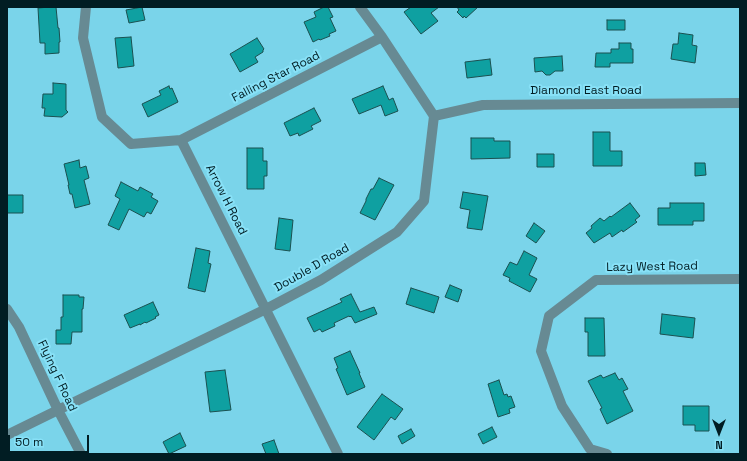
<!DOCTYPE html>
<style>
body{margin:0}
#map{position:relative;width:747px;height:461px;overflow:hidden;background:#7ad4ea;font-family:"Space Grotesk",sans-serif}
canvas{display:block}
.frame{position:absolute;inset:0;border:8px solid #011d23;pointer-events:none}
.north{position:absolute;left:699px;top:413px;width:40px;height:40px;-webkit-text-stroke:3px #88e1f7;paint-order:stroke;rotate:180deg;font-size:11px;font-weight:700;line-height:16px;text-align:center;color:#011d23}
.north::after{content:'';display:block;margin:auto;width:14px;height:18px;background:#011d23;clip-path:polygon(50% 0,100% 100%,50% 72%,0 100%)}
.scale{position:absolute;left:8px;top:435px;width:81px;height:18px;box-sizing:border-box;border:2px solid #011d23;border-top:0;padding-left:5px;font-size:12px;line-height:14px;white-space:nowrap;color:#011d23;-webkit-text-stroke:3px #88e1f7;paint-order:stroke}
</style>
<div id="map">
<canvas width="747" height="461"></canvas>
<div class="frame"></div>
<div class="north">N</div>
<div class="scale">50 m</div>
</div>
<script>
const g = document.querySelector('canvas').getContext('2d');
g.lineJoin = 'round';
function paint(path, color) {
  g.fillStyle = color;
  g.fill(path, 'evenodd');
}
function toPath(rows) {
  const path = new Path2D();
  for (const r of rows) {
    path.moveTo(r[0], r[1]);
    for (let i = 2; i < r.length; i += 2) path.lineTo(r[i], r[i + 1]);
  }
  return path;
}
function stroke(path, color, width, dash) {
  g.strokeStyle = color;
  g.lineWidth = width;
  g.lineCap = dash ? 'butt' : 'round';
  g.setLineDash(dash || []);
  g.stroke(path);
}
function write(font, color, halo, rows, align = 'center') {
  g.font = font + ' "Space Grotesk",sans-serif';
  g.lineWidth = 4;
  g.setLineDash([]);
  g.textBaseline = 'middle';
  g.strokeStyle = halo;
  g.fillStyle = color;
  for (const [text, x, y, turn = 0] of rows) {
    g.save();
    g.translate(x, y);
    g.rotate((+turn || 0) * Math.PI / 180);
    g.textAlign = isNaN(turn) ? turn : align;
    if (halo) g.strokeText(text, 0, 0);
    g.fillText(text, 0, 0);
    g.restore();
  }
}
const building = toPath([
 [50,7,56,7,58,28,59,28,60,42,59,42,59,53,45,54,45,43,40,43,38,8,50,7],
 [142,7,145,20,129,23,126,10,142,7],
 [324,7,328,7,333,17,330,18,336,31,329,34,330,36,320,40,319,39,313,42,304,22,316,17,314,12,324,7],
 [411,7,439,7,431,13,438,21,421,34,404,12,411,7],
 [457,7,478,7,466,18,464,16,463,18,457,12,459,10,457,7],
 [607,20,625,20,625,30,607,30,607,20],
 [679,33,693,35,692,45,697,46,695,63,671,59,673,44,678,44,679,33],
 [131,37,134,66,118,68,115,38,131,37],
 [257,38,264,49,263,50,263,52,255,57,258,62,240,72,230,54,257,38],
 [619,43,631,43,631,49,633,49,633,63,610,63,610,67,595,67,596,53,611,53,611,49,619,49,619,43],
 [562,56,563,71,555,71,550,75,546,75,542,71,535,72,534,58,562,56],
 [490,59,492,75,467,78,465,62,490,59],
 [53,83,66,84,66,110,68,112,62,117,44,116,45,108,42,108,43,94,53,94,53,83],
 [169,86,170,89,172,88,178,102,148,117,142,104,161,95,159,91,169,86],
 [383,86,389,100,393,98,398,111,385,116,381,105,359,114,352,99,383,86],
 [314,108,321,121,311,126,313,129,299,136,298,133,290,136,284,123,314,108],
 [593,132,610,132,610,151,622,151,622,166,593,166,593,132],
 [471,138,494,138,494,141,510,141,510,158,471,159,471,138],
 [247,148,263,148,263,161,267,161,267,176,264,176,264,189,247,189,247,148],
 [537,154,554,154,554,167,537,167,537,154],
 [79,160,80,168,86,166,89,178,84,180,90,204,75,208,72,194,70,194,68,185,69,185,64,164,79,160],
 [695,163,705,163,706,175,695,176,695,163],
 [379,178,394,185,375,220,360,213,366,201,366,199,371,189,373,189,379,178],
 [121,182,138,191,140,187,153,194,151,197,158,201,151,214,147,212,144,217,129,209,119,230,108,225,120,199,115,196,121,182],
 [463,192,488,196,482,230,467,228,470,210,460,208,463,192],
 [7,195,23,195,23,213,7,213,7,195],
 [630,203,640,216,635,220,637,222,623,232,622,230,612,237,610,233,594,243,586,233,592,228,591,226,600,218,604,221,610,216,611,217,630,203],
 [670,203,704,203,704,221,693,221,693,225,658,225,658,208,670,208,670,203],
 [279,218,293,220,290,251,275,249,279,218],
 [534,223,545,231,536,243,526,236,534,223],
 [196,248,210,251,208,263,211,264,205,292,188,288,196,248],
 [524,251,537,258,529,275,537,279,530,292,509,281,510,278,503,275,510,262,517,265,524,251],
 [450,285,462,290,458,302,445,297,450,285],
 [411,288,439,297,434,313,406,304,411,288],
 [351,294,360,312,374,307,377,314,355,323,351,316,350,317,349,316,334,323,335,326,322,332,320,329,314,332,307,318,342,302,340,299,351,294],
 [63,295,79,295,79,297,84,297,83,309,82,309,82,332,72,332,71,344,56,344,56,330,61,330,61,317,63,317,63,295],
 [153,302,159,315,155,317,156,318,146,323,145,322,140,325,140,324,130,328,124,315,153,302],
 [662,314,695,318,693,338,660,334,662,314],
 [585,318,604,318,605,356,588,356,588,332,585,332,585,318],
 [350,351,360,373,359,373,365,387,347,395,336,369,338,368,334,358,350,351],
 [225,370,231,410,210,412,205,372,225,370],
 [615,373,619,380,622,378,628,389,623,391,633,411,607,424,600,409,602,408,588,381,601,375,603,378,615,373],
 [499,380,504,395,507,394,508,397,511,396,515,407,509,409,510,413,498,417,488,384,499,380],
 [382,394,403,409,395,420,391,417,374,440,357,427,382,394],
 [683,406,709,406,709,431,695,431,695,425,683,425,683,406],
 [492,427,497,437,483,444,478,434,492,427],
 [411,429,415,436,402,444,398,436,411,429],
 [180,433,186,446,169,454,163,442,180,433],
 [274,440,279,454,266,454,262,444,274,440]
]);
const street = toPath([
 [86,7,83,38,102,117,131,144,181,140,338,454],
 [434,116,483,105,740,103],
 [181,140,382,37],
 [7,309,19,327,58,410,81,454],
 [7,435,58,410,266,309,321,280,397,232,424,201,434,116,382,37,360,7],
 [607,454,590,449,562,406,541,351,549,316,596,280,740,279]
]);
const streetNames = [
 ["Falling Star Road",276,77,-27],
 ["Diamond East Road",586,91],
 ["Arrow H Road",226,200,63],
 ["Lazy West Road",652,267,-1],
 ["Double D Road",312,268,-30],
 ["Flying F Road",57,376,65]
];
paint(building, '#0fa0a1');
stroke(building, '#1b5050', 1);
stroke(street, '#678a93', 10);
write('12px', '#011d23', '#88e1f7', streetNames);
</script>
